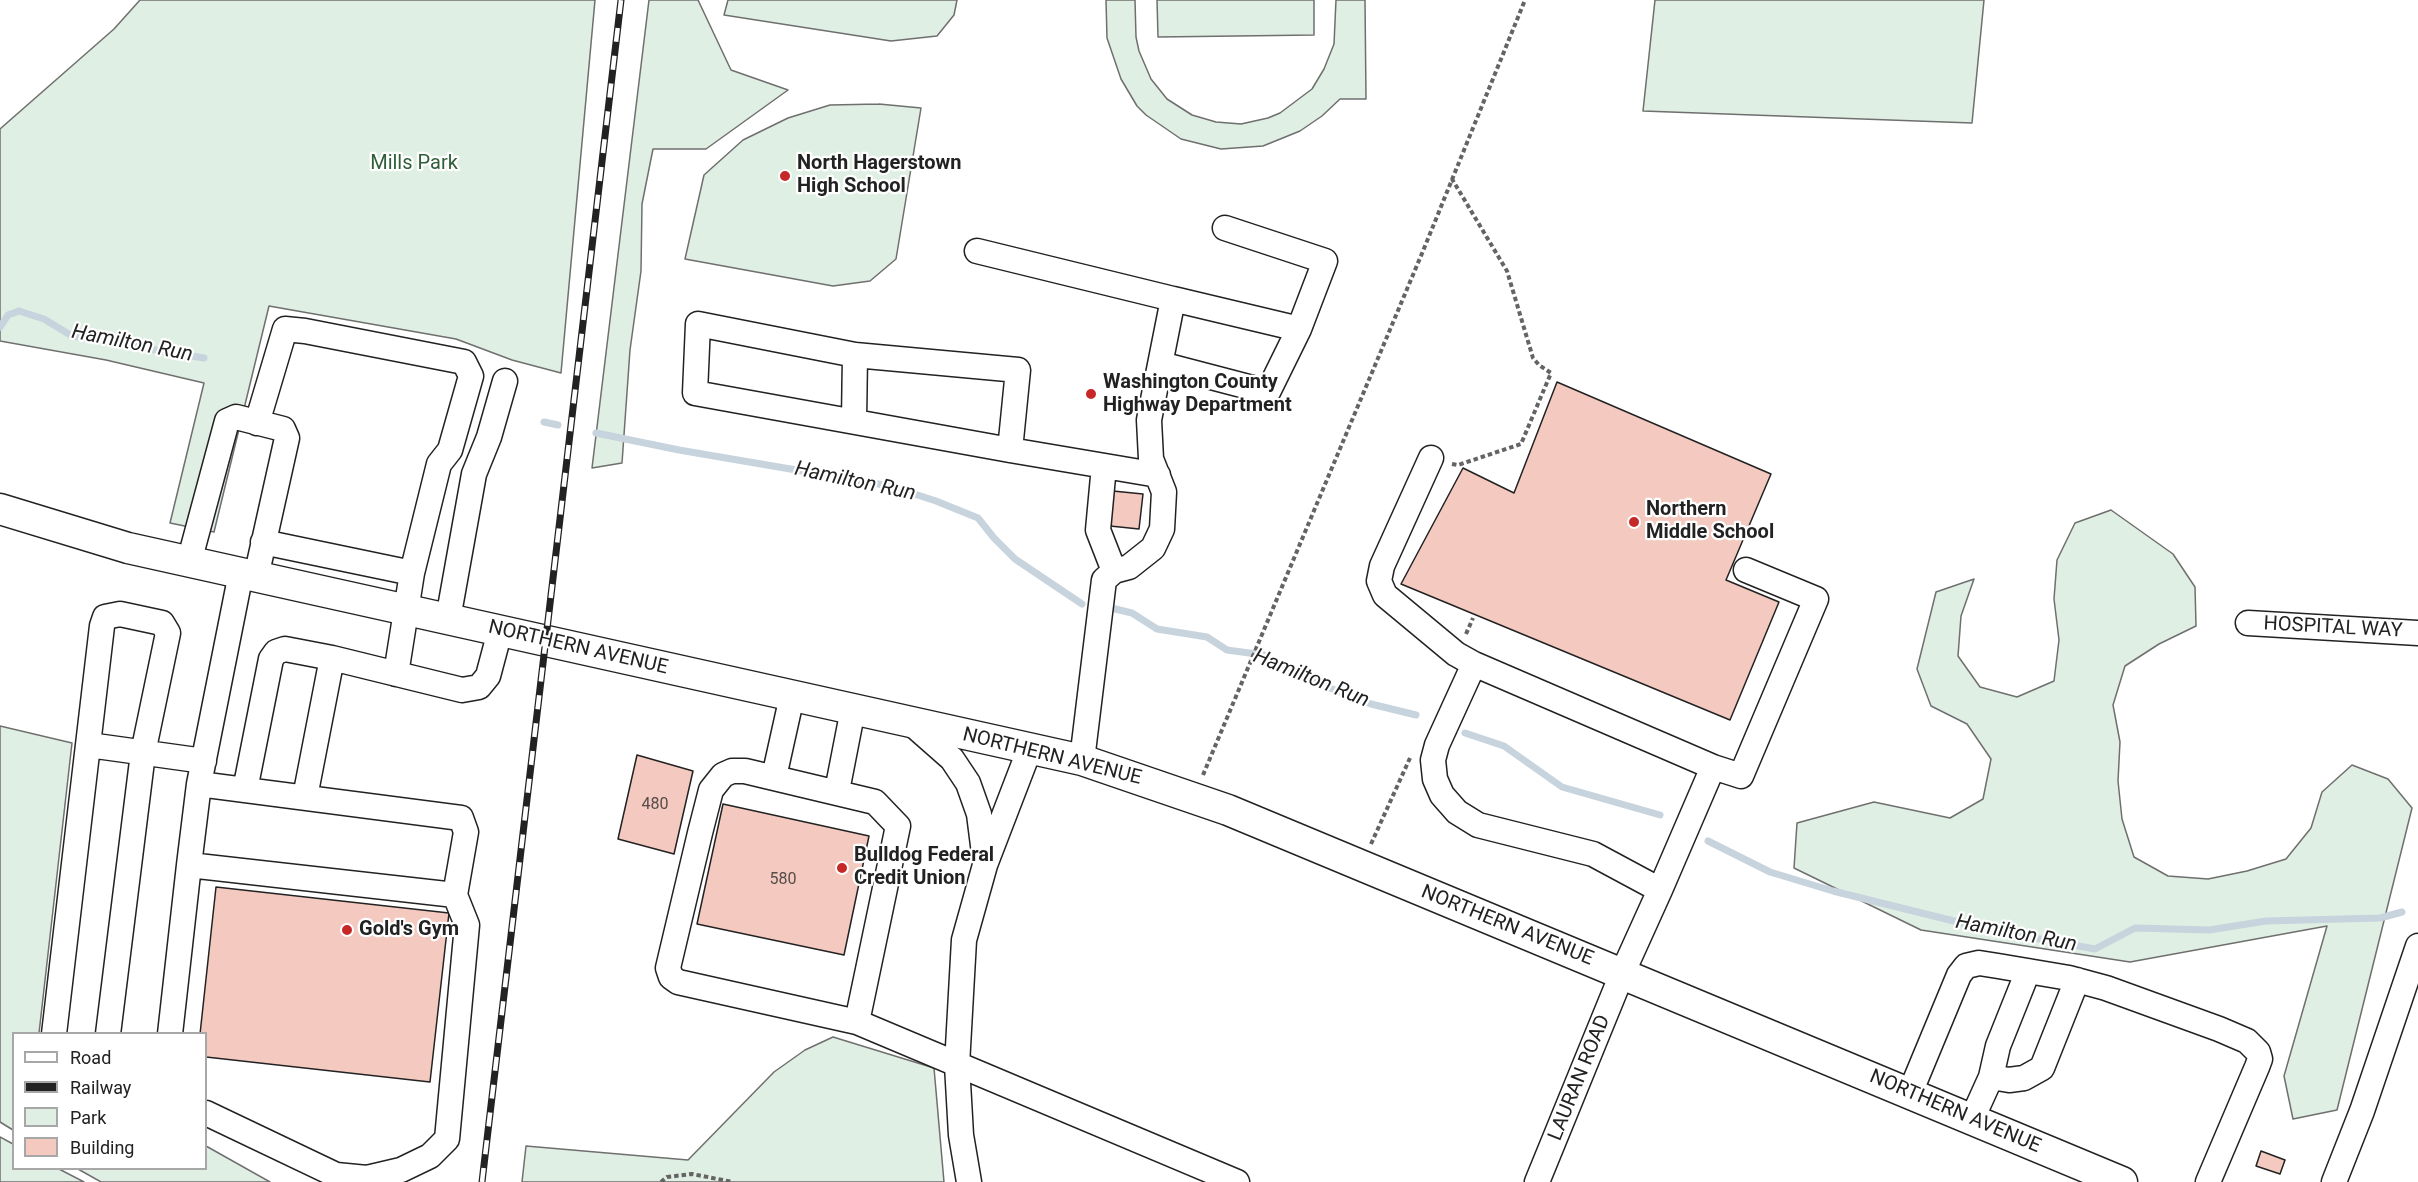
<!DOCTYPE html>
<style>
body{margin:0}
#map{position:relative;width:2418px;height:1182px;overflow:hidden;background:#fff;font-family:Roboto,sans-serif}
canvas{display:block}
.legend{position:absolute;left:12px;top:1032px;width:195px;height:138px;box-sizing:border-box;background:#fff;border:2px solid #a7a7a7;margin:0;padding:8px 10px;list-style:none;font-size:18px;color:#222}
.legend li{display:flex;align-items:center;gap:12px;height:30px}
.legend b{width:30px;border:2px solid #a7a7a7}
</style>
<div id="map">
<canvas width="2418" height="1182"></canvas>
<ul class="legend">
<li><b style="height:8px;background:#fff"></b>Road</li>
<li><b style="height:8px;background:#222"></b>Railway</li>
<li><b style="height:16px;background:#e0efe3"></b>Park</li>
<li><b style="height:16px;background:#f3c9c0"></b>Building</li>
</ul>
</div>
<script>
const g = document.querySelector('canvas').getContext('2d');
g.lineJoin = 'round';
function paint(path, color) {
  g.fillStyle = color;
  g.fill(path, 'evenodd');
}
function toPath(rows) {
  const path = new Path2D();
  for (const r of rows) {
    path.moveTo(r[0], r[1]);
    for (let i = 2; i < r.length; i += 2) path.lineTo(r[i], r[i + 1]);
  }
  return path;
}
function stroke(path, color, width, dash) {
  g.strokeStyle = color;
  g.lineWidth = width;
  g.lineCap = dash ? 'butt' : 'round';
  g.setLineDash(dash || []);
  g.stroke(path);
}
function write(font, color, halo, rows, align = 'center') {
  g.font = font + ' Roboto,sans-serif';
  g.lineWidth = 4.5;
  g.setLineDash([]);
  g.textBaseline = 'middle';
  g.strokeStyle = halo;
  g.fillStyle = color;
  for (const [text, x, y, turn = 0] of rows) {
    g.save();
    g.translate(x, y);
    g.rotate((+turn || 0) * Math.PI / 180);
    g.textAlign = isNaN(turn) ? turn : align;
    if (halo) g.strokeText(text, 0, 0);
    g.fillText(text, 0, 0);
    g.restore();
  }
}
const green = toPath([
 [140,0,595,0,561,373,512,360,456,339,269,306,214,532,170,523,204,383,106,360,0,341,0,129,114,29,140,0],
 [649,0,698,0,731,70,788,90,706,149,653,149,642,204,641,271,630,350,622,463,592,468,649,0],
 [728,0,957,0,954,15,937,36,891,41,724,15,728,0],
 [1106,0,1135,0,1136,37,1139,51,1151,79,1167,99,1192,115,1216,122,1241,124,1268,118,1280,113,1312,89,1324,69,1334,44,1336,0,1365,0,1366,99,1340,99,1322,116,1300,131,1263,146,1221,149,1181,139,1146,115,1137,106,1121,79,1107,38,1106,0],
 [1157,0,1314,0,1314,35,1158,37,1157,0],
 [1655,0,1984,0,1972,123,1643,111,1655,0],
 [879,104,921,108,896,259,870,281,833,286,685,259,704,175,743,140,788,118,830,105,879,104],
 [2111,510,2173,554,2195,587,2196,626,2159,644,2125,666,2113,705,2120,742,2118,781,2122,819,2134,857,2168,876,2208,879,2247,871,2286,859,2311,828,2322,792,2352,765,2388,779,2412,808,2337,1110,2293,1119,2284,1076,2327,926,2130,962,1921,930,1794,868,1797,823,1874,802,1950,818,1983,799,1991,759,1967,724,1931,706,1917,669,1936,592,1974,579,1961,616,1958,656,1980,687,2017,697,2054,681,2059,640,2054,599,2057,560,2075,523,2111,510],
 [0,726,72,743,39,1033,14,1034,13,1130,0,1122,0,726],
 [833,1037,934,1068,944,1182,522,1182,526,1146,688,1160,774,1072,805,1050,833,1037],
 [0,1137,13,1144,14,1168,59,1169,84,1182,0,1182,0,1137],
 [206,1146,270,1182,101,1182,78,1169,206,1168,206,1146]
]);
const stream = toPath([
 [0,327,8,315,19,311,44,319,72,336,204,358],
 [544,422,558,425],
 [596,433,679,450,890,486,936,501,978,518,994,538,1015,559,1082,604],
 [1107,607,1132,613,1157,629,1207,637,1227,650,1264,655,1304,678,1371,704,1416,715],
 [1465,733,1504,746,1562,787,1660,815],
 [1708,841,1770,872,1833,891,1990,930,2095,949,2135,928,2209,930,2266,921,2380,918,2402,912]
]);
const building = toPath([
 [1557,382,1771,474,1726,580,1779,602,1730,720,1401,584,1463,468,1514,493,1557,382],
 [1113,491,1143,494,1139,529,1110,526,1113,491],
 [637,755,693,771,674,854,618,839,637,755],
 [723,804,869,836,844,955,697,924,723,804],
 [216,887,449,913,430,1082,206,1057,206,1034,200,1034,216,887],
 [2261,1151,2285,1160,2280,1174,2256,1166,2261,1151]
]);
const path = toPath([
 [1452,464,1458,465,1521,444,1551,373,1539,365,1533,358,1507,271,1452,179],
 [1466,634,1473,618],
 [1203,775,1423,251,1525,0],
 [1371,844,1410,758],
 [661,1182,667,1177,692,1174,733,1182]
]);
const minor = toPath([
 [977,251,1173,299,1149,420,1151,459,1164,492,1162,529,1153,548,1129,567,1114,571,1104,580,1082,760],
 [1173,299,1299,329,1325,261,1225,228],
 [1161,364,1268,392,1299,329],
 [854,421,855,355],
 [257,423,285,329,305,331,464,362,471,376,450,450,439,464,412,573,396,674],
 [1010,450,1018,370,855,355,698,324,695,393,1010,450,1158,475],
 [1431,458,1382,566,1379,581,1385,595,1456,654,1474,664],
 [1104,466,1098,530,1114,571],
 [263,542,412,573],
 [189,562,227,421,236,417,283,429,287,438,256,577],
 [241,573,199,784,461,818,466,832,455,895],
 [448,619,474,474,489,437,505,381],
 [2248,623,2418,633],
 [332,658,462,690,479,687,488,676,500,631],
 [910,722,952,759,968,783,979,814,985,861],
 [89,745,204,761],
 [1713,767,1741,776,1816,599,1746,570],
 [774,777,792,696],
 [245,790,271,659,276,652,285,649,332,658,305,797],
 [837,791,853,709],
 [189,865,199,784],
 [857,1022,898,826,875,802,745,771,732,771,723,775,711,790,700,833,668,968,671,977,678,982,857,1022,1237,1182],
 [54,1034,102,626,105,617,120,614,162,623,168,633,143,753,108,1034],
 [170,1034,189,865,455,895,467,925,447,1139,430,1156,401,1170,367,1178,336,1175,206,1113],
 [1991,1077,2009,1080,2024,1078,2042,1068,2077,980],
 [1910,1093,1959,975,1966,966,1979,963,1998,966,2069,978,2106,988,2219,1029,2247,1041,2258,1052,2260,1059,2257,1067,2208,1182],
 [1972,1119,1991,1077,1998,1046,2028,971],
 [969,1182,961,1135,957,1065,964,940,985,865,1030,748],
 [1537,1182,1622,974,1660,890,1713,767,1474,664,1437,745,1433,760,1435,779,1442,795,1457,812,1478,825,1593,854,1660,890],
 [2334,1182,2362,1111,2418,946]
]);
const major = toPath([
 [0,509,128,548,1082,760,1228,810,2122,1182]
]);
const rail = toPath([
 [482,1182,621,0]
]);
const markers = [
 [785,176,6,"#c62828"],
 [1091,394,6,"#c62828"],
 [1634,522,6,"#c62828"],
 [842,868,6,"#c62828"],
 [347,930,6,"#c62828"]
];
const numberNames = [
 ["480",655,805],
 ["580",783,880]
];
const parkNames = [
 ["Mills Park",414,164]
];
const poiNames = [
 ["North Hagerstown",797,164],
 ["High School",797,187],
 ["Washington County",1103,383],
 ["Highway Department",1103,406],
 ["Northern",1646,510],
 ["Middle School",1646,533],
 ["Bulldog Federal",854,856],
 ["Credit Union",854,879],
 ["Gold's Gym",359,930]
];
const streetNames = [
 ["HOSPITAL WAY",2333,628,3],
 ["NORTHERN AVENUE",578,648,13],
 ["NORTHERN AVENUE",1052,757,14],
 ["NORTHERN AVENUE",1507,926,22],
 ["LAURAN ROAD",1580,1078,-68],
 ["NORTHERN AVENUE",1955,1112,23]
];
const waterNames = [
 ["Hamilton Run",132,344,11],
 ["Hamilton Run",855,482,12],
 ["Hamilton Run",1311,679,22],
 ["Hamilton Run",2016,934,11]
];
paint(green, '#e0efe3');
stroke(green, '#6f6f6f', 1.5);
stroke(stream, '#c7d3dd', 7);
paint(building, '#f3c9c0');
stroke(building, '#222', 1.5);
stroke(minor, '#222', 27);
stroke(major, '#222', 33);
stroke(path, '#646464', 4, [4.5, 3]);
stroke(minor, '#fff', 24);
stroke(major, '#fff', 30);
stroke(rail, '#222', 7);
stroke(rail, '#fff', 4.5, [14]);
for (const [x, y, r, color] of markers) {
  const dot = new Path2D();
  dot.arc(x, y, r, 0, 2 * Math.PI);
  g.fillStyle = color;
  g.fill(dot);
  stroke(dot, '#fff', 2);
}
write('16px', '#564c4a', null, numberNames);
write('20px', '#2f5e38', '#fff', parkNames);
write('bold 20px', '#222', '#fff', poiNames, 'left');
write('20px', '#222', '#fff', streetNames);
write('italic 21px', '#222', '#fff', waterNames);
</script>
